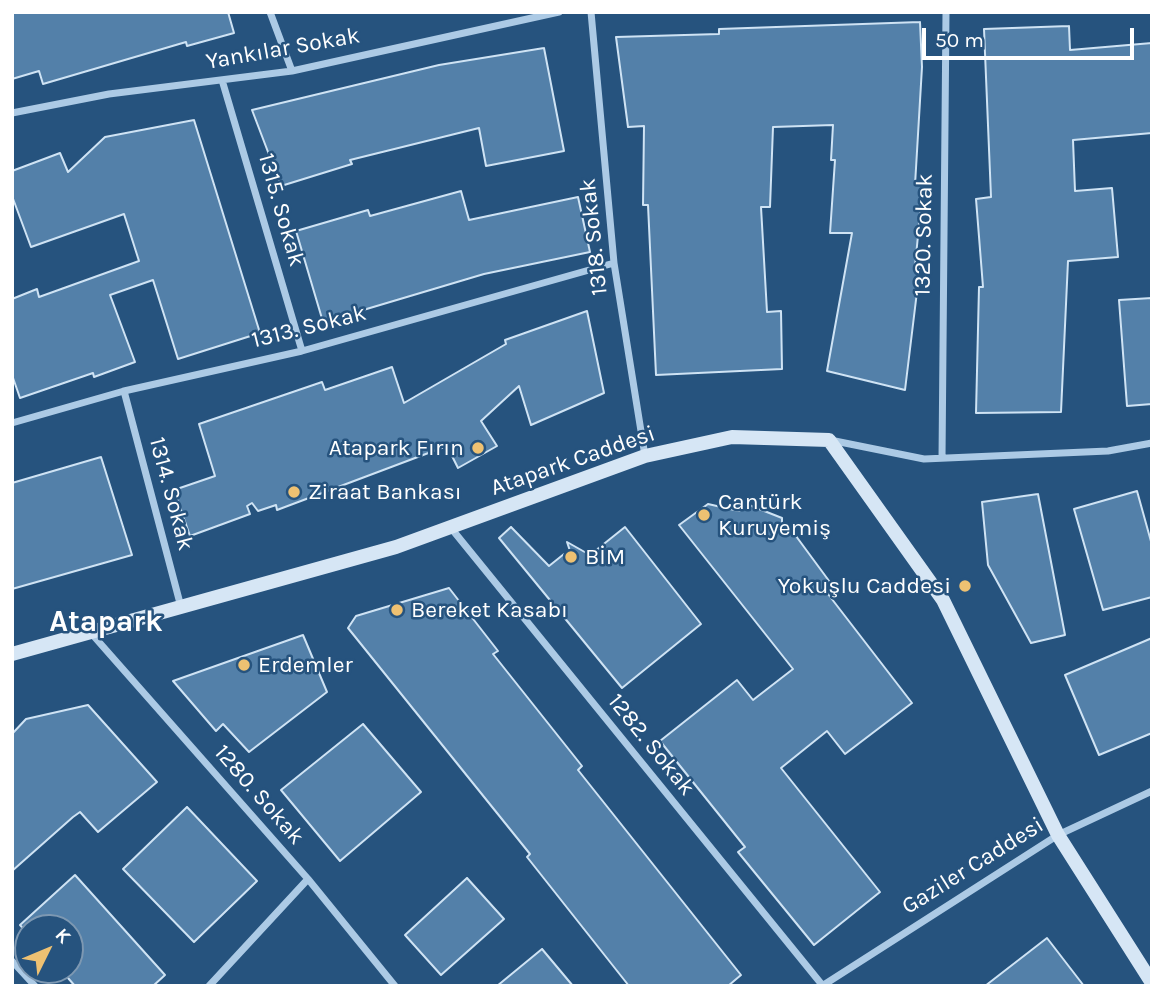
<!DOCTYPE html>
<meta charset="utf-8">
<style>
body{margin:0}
#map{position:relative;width:1164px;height:998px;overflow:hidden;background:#26537e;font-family:Karla,sans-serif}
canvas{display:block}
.frame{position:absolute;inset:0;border:14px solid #fff;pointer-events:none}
.north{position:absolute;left:14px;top:914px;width:70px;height:70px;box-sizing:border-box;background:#26537e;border:2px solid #7d98b2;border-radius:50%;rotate:47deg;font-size:19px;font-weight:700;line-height:28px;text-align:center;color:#fff}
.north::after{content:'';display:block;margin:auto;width:24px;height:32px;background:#eec172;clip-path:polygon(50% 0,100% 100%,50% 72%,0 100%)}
.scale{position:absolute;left:922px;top:28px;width:212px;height:32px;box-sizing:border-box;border:4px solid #fff;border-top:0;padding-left:9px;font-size:21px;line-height:24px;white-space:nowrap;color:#fff;-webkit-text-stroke:5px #26537e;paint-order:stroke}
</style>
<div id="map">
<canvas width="1164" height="998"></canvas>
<div class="frame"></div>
<div class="north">K</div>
<div class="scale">50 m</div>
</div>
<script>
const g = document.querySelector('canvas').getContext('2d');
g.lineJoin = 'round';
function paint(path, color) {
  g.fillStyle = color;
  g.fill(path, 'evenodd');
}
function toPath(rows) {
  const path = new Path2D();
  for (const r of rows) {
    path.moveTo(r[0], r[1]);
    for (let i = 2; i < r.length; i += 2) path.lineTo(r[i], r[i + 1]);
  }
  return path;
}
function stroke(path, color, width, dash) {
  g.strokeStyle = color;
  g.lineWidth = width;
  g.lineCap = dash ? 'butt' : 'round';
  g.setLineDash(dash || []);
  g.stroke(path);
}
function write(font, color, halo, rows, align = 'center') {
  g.font = font + ' Karla,sans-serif';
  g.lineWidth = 5;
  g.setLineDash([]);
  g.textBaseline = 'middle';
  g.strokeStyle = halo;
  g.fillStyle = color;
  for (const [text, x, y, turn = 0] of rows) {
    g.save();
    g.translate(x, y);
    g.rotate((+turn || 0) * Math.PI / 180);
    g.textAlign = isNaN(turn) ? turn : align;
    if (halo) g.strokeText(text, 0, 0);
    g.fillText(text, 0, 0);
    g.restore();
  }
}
const building = toPath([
 [12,12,228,12,234,33,187,46,186,42,43,84,39,71,12,79,12,12],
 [920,22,922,67,915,185,923,185,915,266,920,267,905,390,827,371,852,233,830,233,835,160,831,160,833,125,773,127,770,207,761,207,767,312,781,311,782,369,656,375,648,205,643,205,644,126,628,127,616,37,719,34,719,29,920,22],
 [1069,26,1070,50,1152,43,1152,133,1073,140,1075,191,1112,188,1118,257,1068,261,1061,412,976,413,979,287,983,287,976,199,991,197,984,29,1069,26],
 [544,48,564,151,486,166,479,128,350,160,352,164,281,186,252,110,439,65,544,48],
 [194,120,260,333,178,359,153,280,110,295,135,362,94,377,93,373,20,398,12,375,12,299,37,289,39,297,139,261,124,214,31,247,12,196,12,171,60,153,68,172,105,137,194,120],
 [461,191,469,220,578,197,590,252,484,274,323,322,296,231,368,210,370,216,461,191],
 [1152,298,1152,404,1127,406,1119,300,1152,298],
 [587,311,604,393,531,425,519,386,481,421,497,446,458,468,447,446,277,510,276,505,258,511,252,503,247,506,250,514,190,536,174,490,215,476,199,424,322,382,325,390,392,367,404,403,506,344,505,340,587,311],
 [101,457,132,555,12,589,12,483,101,457],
 [1137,491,1152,545,1152,597,1103,610,1074,509,1137,491],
 [1038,494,1065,635,1031,643,988,565,982,502,1038,494],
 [708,504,739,511,749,505,782,518,782,531,793,532,835,589,828,594,912,703,845,754,827,731,781,768,880,892,814,945,738,852,745,847,660,741,737,680,753,700,793,669,679,525,708,504],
 [511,527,549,566,564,554,569,562,573,560,567,542,590,555,625,527,701,624,622,688,499,538,511,527],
 [449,588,498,651,493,654,582,766,578,770,741,975,728,986,629,986,527,857,530,854,348,628,356,616,449,588],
 [303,635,327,692,249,752,223,724,216,731,173,681,303,635],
 [1152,638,1152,733,1099,755,1065,675,1152,638],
 [88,705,157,782,98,832,80,812,73,817,12,871,12,734,26,719,88,705],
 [363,724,421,792,340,861,281,790,363,724],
 [187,807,257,881,194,942,123,869,187,807],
 [75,875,165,975,153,986,75,986,61,970,70,970,70,928,28,928,28,934,20,925,75,875],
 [467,878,504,919,441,975,405,935,467,878],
 [1047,938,1084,986,985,986,1047,938],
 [542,949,573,986,497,986,542,949]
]);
const street = toPath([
 [270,12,292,71],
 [591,12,614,263,645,456],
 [222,80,302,351],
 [12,113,109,94,292,71,559,12],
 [124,391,181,607],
 [12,423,124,391,302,351,614,263],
 [830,440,924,459,1108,451,1152,443],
 [942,458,946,12],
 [451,528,823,986],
 [91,633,308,879,395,986],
 [12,961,35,986],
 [209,986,308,879],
 [822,986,1058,835,1152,791]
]);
const secondary = toPath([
 [12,654,396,547,645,456,732,437,829,440,943,600,1058,835,1152,983]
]);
const markers = [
 [478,448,7,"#eec172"],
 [294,492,7,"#eec172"],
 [704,515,7,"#eec172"],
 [571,557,7,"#eec172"],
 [965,586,7,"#eec172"],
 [397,610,7,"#eec172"],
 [244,665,7,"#eec172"]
];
const streetNames = [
 ["Yankılar Sokak",283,49,-10],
 ["1315. Sokak",281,210,74],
 ["1320. Sokak",924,235,-89],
 ["1318. Sokak",594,237,-96],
 ["1313. Sokak",309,327,-14],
 ["Atapark Caddesi",573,461,-19],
 ["1314. Sokak",171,494,75],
 ["1282. Sokak",651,745,51],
 ["1280. Sokak",259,795,49],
 ["Gaziler Caddesi",973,866,-32]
];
const poiNames = [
 ["Atapark Fırın",464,448,"right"],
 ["Ziraat Bankası",308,492],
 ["Cantürk",718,502],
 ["Kuruyemiş",718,528],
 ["BİM",585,557],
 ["Yokuşlu Caddesi",951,586,"right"],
 ["Bereket Kasabı",411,610],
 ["Erdemler",258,665]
];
const districtNames = [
 ["Atapark",106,622]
];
paint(building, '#5380a9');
stroke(building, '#cfe3f4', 2);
stroke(street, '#accae5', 7);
stroke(secondary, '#d6e6f5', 14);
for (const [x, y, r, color] of markers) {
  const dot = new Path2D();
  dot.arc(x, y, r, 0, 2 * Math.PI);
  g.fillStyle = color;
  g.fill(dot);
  stroke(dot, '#26537e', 2.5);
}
write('23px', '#fff', '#26537e', streetNames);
write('23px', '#fff', '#26537e', poiNames, 'left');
write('bold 30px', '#fff', '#26537e', districtNames);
</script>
